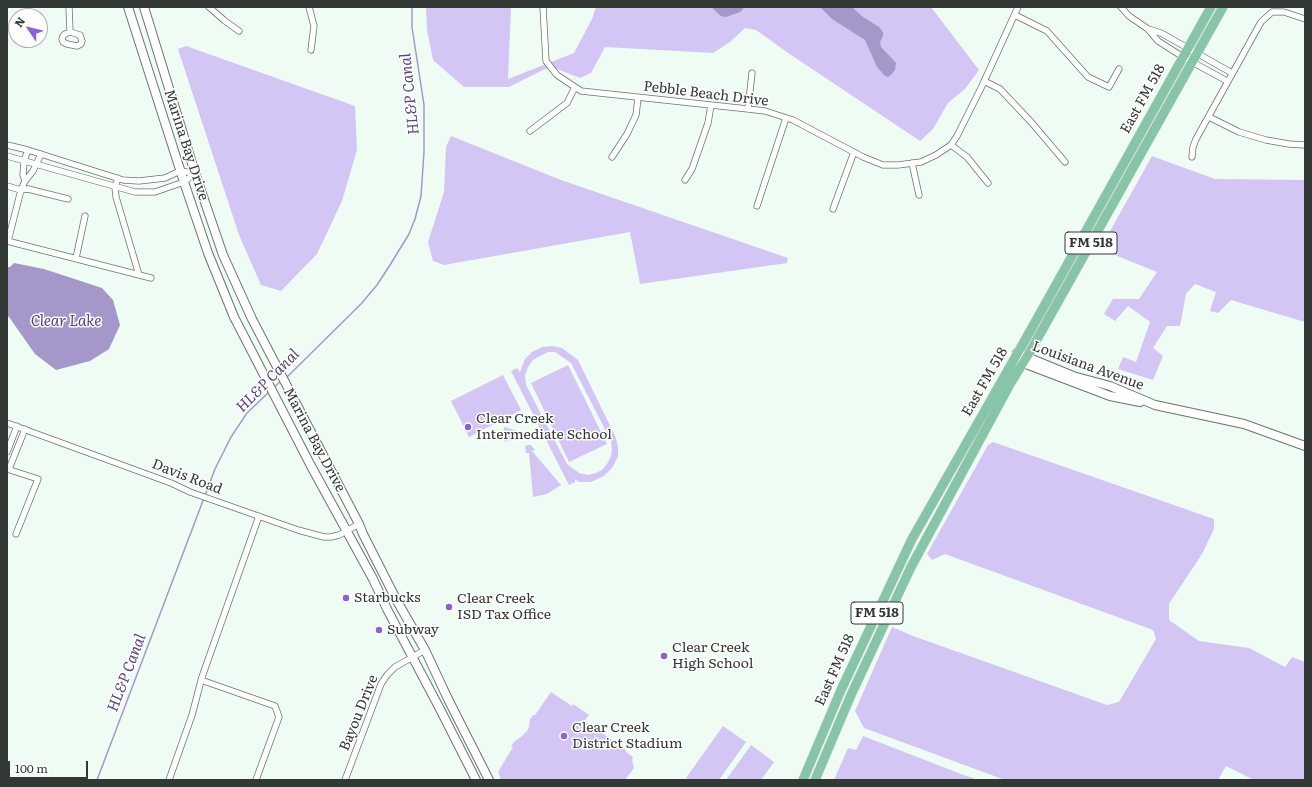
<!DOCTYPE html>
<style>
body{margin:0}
#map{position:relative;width:1312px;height:787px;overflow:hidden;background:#eefcf4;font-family:Literata,serif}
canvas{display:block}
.frame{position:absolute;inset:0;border:8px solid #323834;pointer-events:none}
.north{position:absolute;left:8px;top:8px;width:40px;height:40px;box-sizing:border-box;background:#fff;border:1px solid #adafae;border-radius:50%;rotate:305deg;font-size:11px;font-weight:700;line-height:16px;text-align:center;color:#323834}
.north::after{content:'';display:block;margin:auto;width:14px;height:18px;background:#8c60da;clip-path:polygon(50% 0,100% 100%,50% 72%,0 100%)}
.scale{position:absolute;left:8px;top:761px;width:80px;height:18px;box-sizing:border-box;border:2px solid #323834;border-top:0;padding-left:5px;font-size:12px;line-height:14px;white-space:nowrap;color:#323834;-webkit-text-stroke:3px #fff;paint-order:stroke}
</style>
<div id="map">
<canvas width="1312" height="787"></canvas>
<div class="frame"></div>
<div class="north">N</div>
<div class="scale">100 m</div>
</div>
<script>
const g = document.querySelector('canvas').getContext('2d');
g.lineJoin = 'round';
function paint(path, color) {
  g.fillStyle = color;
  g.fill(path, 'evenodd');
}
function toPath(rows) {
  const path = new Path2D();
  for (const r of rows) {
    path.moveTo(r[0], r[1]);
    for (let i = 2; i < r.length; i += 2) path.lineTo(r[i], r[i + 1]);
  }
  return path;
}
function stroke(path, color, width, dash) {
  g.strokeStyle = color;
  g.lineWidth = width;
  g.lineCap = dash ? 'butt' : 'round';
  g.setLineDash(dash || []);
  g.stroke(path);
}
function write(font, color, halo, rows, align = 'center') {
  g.font = font + ' Literata,serif';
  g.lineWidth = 3;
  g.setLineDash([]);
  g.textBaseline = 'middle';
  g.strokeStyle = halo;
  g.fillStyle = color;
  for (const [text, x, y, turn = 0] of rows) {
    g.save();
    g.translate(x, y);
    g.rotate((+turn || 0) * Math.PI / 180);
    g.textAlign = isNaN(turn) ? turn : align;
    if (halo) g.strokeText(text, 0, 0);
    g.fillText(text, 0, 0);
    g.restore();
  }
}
const green = toPath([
 [426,7,511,7,508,79,574,53,592,19,596,7,931,7,979,70,965,89,948,103,933,129,920,141,791,55,756,30,745,28,730,42,713,53,605,47,591,73,580,78,557,69,545,69,509,87,464,87,433,60,427,30],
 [186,46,355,106,357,150,342,201,317,254,281,291,261,285,239,235,178,49],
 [451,136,561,180,788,258,787,263,640,284,630,232,444,265,433,261,428,242,444,192,446,147],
 [1152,156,1215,179,1305,180,1305,322,1231,300,1218,313,1210,311,1216,292,1195,284,1186,294,1180,326,1167,326,1153,348,1163,356,1153,380,1118,369,1123,357,1136,362,1150,322,1128,306,1115,321,1104,314,1113,299,1139,299,1157,272,1100,249],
 [552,346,562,348,578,360,616,438,618,447,618,457,612,468,604,476,591,482,579,482,575,479,575,482,569,485,511,371,517,368,520,372,525,359,532,352,542,347],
 [548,352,555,352,571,363,611,441,612,450,611,456,607,464,602,470,596,473,588,475,579,473,567,464,526,385,525,375,528,367,533,360,540,356],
 [568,365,607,444,569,462,531,383],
 [503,375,521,410,469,437,451,401],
 [504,427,525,433,525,437,504,442,503,435],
 [993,442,1214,519,1214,529,1202,554,1169,604,1169,620,1199,641,1249,648,1285,667,1292,657,1305,662,1305,780,1254,780,1226,766,1218,780,1005,780,864,728,855,711,892,627,913,636,1107,705,1119,702,1156,639,1153,630,945,554,932,560,927,554,988,445],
 [527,445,531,445,535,450,532,451,561,485,547,494,533,497,529,453,526,453,525,447],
 [551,692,572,706,573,704,589,715,584,721,625,749,626,752,633,757,632,760,634,768,625,780,501,780,498,772,513,747,511,746,515,741,521,737,527,731,529,727,530,719,533,715,535,715],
 [723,726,746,742,719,780,689,780,686,778],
 [863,736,961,774,978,780,834,780,848,748,856,750],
 [751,745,774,762,761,780,726,780]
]);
const water = toPath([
 [711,7,745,7,740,12,726,17,721,16],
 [820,7,852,7,863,17,879,27,883,32,883,36,880,42,881,47,896,63,895,70,892,74,888,77,884,75,877,67,865,40,832,19],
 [14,263,44,269,102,288,113,300,120,325,109,349,90,361,56,370,35,354,9,317,7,316,7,267,10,267]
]);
const stream = toPath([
 [286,378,361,304,377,285,390,265,409,234,415,219,421,196,424,152,424,105,412,27,412,7],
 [273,388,281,381],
 [97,780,215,469,231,437,247,413,269,392]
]);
const street = toPath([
 [69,7,70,32],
 [209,7,225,21,239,31],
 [309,7,314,26,311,50],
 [543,7,546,61,557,75,581,91,748,109,765,111,793,120,863,157,883,165,898,165,921,162,936,155,951,145,957,136,982,86,1018,7],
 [1121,7,1129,16,1148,29,1158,41,1183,57,1227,81],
 [1015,15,1047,31,1088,77,1109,87,1119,69],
 [1148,29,1161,33,1232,73],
 [70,32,80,35,82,41,81,44,77,46,67,44,63,42,62,39,63,36,65,34,70,32],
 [984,81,1000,89,1032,123,1065,162],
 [748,109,752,73],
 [1209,117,1239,132,1266,140,1289,144,1305,145],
 [530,131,567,103,575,87],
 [7,145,28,150,123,180,139,181,165,178,180,171,195,173],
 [951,145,967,157,988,183],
 [7,156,135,192,155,192,184,182,195,173],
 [612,157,627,134,636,115,638,98],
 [1192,157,1193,147,1196,139,1261,22,1272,12,1284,12,1305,19],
 [912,163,919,195],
 [118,178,115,187,116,197,139,275],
 [685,180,692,169,708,123,711,105],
 [25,181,23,175,24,161,28,150],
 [7,186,21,190,28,189,68,199],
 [757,206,786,118],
 [833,209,854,152],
 [7,241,151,278],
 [8,241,21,190,25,181,33,171,41,154],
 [76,258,85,216],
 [7,423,171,483,190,492,298,530,324,537,331,537,339,535,359,524],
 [7,452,17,426],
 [7,469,38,479,16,534],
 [9,469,25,429],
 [201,680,275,706,279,717,256,780],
 [169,780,192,715,202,677,259,516],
 [345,780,381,684,387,675,395,667,425,650]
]);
const secondary = toPath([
 [128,7,184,182,208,253,234,317,311,466,373,579,387,609,441,711,476,780],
 [144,7,195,173,223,255,252,319,359,524,363,534,397,601,425,650,448,699,489,780],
 [1017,353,1073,376,1110,386,1155,405,1244,424,1305,446],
 [1018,361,1110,396,1140,402]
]);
const primary = toPath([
 [803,780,841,690,912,539,1033,326,1211,7],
 [815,780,851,695,911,567,1010,384,1031,350,1223,7]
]);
const markers = [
 [468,427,4,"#8c60da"],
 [346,598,4,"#8c60da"],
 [449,607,4,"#8c60da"],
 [379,630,4,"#8c60da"],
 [664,656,4,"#8c60da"],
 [564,736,4,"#8c60da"]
];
const shields = [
 [1091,243,52],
 [877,613,52]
];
const shieldNames = [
 ["FM 518",1091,243],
 ["FM 518",877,613]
];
const streetNames = [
 ["Pebble Beach Drive",706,94,7],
 ["East FM 518",1143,99,-61],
 ["Marina Bay Drive",186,145,72],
 ["Louisiana Avenue",1088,366,20],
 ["East FM 518",985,382,-60],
 ["Marina Bay Drive",314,440,62],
 ["Davis Road",187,477,21],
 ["East FM 518",835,670,-66],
 ["Bayou Drive",359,713,-68]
];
const poiNames = [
 ["Clear Creek",476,419],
 ["Intermediate School",476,435],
 ["Starbucks",354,598],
 ["Clear Creek",457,599],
 ["ISD Tax Office",457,615],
 ["Subway",387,630],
 ["Clear Creek",672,648],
 ["High School",672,664],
 ["Clear Creek",572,728],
 ["District Stadium",572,744]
];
const waterNames = [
 ["HL&P Canal",410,94,-96],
 ["Clear Lake",66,322],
 ["HL&P Canal",268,381,-45],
 ["HL&P Canal",127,673,-69]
];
paint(green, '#d3c6f4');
paint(water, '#a697ca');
stroke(stream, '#a697ca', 1.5);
stroke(street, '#69756d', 7);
stroke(secondary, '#69756d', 10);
stroke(primary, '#d6d7d6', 10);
stroke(street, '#fff', 5.5);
stroke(secondary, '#fff', 8);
stroke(primary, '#87c5a8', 9);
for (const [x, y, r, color] of markers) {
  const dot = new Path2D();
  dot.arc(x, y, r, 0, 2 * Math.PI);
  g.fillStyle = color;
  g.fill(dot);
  stroke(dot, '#fff', 1.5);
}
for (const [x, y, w] of shields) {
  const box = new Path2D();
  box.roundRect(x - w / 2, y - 11, w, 22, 3);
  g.fillStyle = '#fff';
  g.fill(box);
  stroke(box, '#323834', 1);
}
write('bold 13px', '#323834', null, shieldNames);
write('14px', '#323834', '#fff', streetNames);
write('14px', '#323834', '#fff', poiNames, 'left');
write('italic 15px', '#574282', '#fff', waterNames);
</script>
